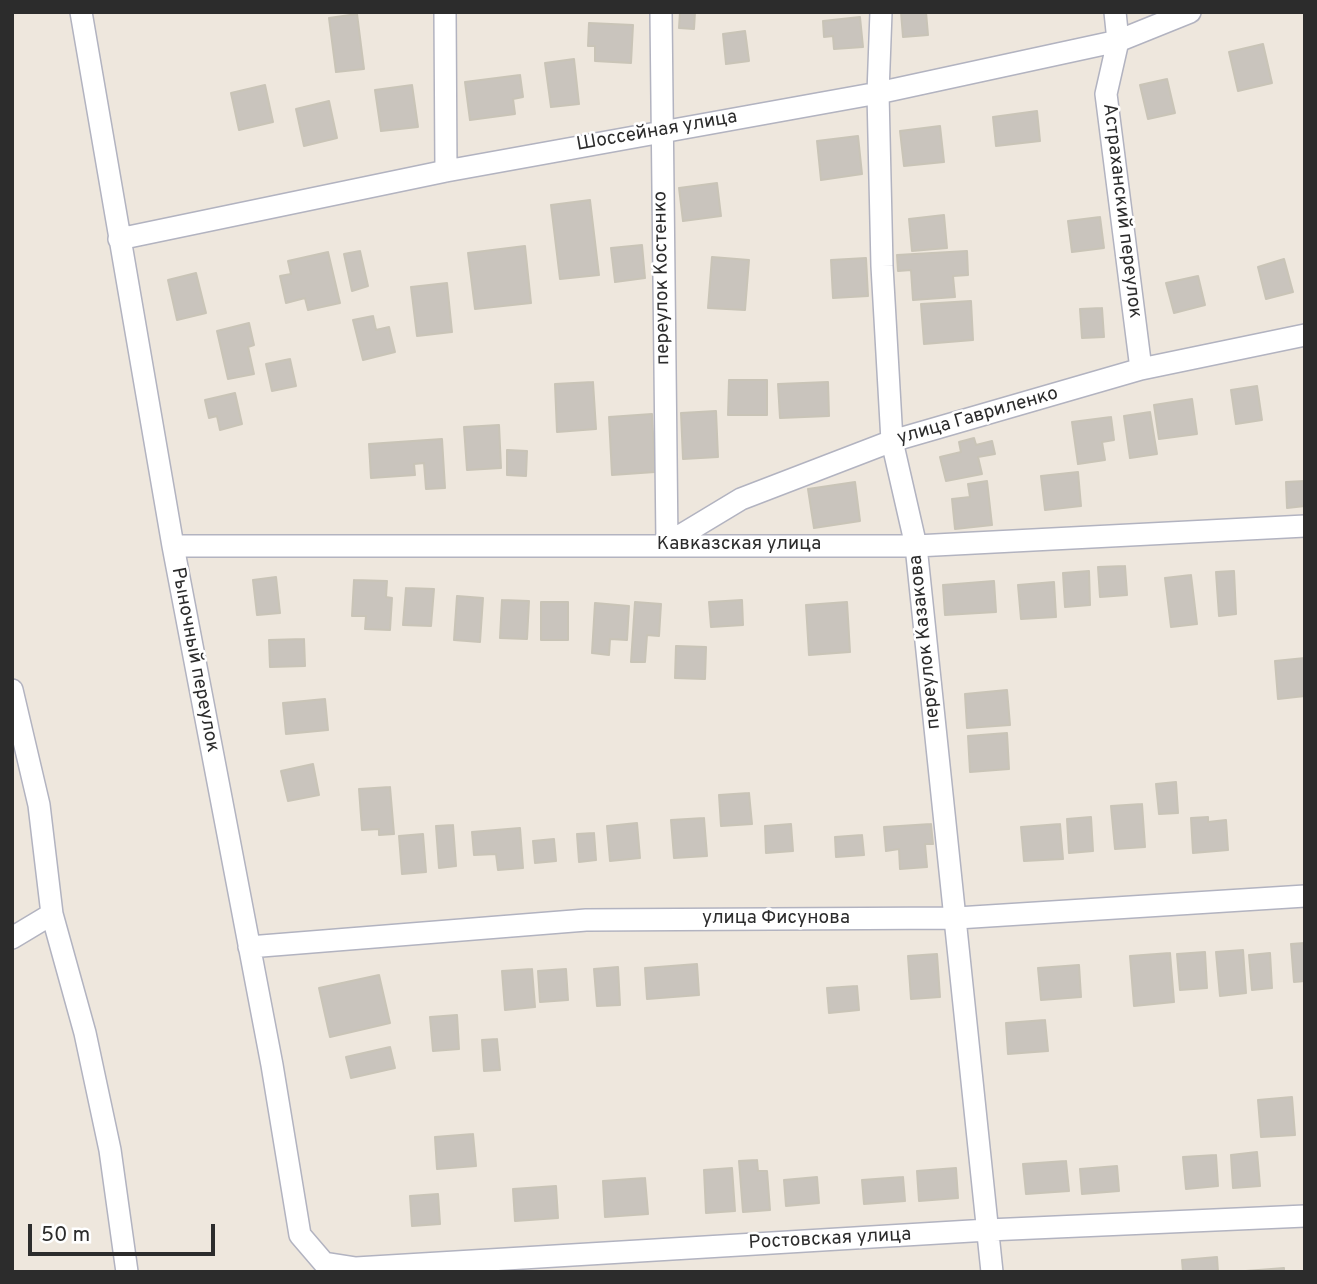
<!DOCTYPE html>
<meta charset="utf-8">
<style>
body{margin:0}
#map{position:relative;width:1317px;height:1284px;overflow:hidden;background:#eee7dd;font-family:Overpass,sans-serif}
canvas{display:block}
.frame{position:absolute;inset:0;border:14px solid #2c2c2c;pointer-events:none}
.scale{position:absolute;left:28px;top:1224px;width:187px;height:32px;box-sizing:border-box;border:4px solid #2c2c2c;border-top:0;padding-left:9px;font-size:21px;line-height:24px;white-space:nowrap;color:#2c2c2c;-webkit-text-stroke:5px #fff;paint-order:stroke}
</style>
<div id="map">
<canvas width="1317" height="1284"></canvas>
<div class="frame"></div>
<div class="scale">50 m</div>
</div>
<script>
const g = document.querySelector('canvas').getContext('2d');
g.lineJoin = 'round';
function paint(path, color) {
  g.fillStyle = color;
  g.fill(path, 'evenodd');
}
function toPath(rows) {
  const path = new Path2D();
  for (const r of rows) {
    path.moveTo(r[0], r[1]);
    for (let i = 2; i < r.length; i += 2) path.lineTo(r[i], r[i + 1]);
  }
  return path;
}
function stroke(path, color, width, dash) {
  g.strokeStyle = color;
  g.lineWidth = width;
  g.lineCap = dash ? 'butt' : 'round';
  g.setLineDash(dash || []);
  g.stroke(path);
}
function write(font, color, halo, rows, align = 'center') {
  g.font = font + ' Overpass,sans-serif';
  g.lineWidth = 5;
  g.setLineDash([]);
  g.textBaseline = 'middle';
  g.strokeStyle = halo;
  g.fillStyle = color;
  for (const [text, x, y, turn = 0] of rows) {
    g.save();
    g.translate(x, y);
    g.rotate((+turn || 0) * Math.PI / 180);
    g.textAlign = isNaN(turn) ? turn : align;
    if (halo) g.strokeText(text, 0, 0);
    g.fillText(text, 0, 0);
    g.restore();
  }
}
const building = toPath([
 [680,12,695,12,694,29,679,28,680,12],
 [901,12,926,12,928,35,903,37,901,12],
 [357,14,364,69,336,72,329,18,357,14],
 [860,17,863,47,834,49,833,36,824,37,823,21,860,17],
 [589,23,633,25,631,63,595,61,595,46,588,46,589,23],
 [745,31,749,61,726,64,723,34,745,31],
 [1263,44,1272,83,1238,91,1229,52,1263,44],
 [574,59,579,104,551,107,545,63,574,59],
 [520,75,523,97,513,99,515,114,470,120,465,82,520,75],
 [1167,79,1175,113,1148,119,1140,85,1167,79],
 [265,85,273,122,239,130,231,93,265,85],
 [412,85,418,127,381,131,375,90,412,85],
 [329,101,337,138,304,146,296,109,329,101],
 [1037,111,1040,141,996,146,993,117,1037,111],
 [940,126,944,162,904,166,900,131,940,126],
 [858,136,862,174,821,180,817,141,858,136],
 [717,183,721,216,683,221,679,188,717,183],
 [590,200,599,275,560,279,551,205,590,200],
 [944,215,947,248,912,251,909,219,944,215],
 [1100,217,1104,248,1072,252,1068,221,1100,217],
 [642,245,645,278,615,282,611,248,642,245],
 [525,246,531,303,475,309,468,253,525,246],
 [360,251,368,286,352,291,344,254,360,251],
 [967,251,968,275,953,276,955,297,913,300,911,270,898,271,897,255,967,251],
 [328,252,340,303,308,310,305,298,286,303,280,276,291,274,288,261,328,252],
 [712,257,749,260,745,310,708,308,712,257],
 [866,258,868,296,833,298,831,260,866,258],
 [1284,259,1293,292,1266,299,1258,267,1284,259],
 [196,273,206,313,177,320,168,280,196,273],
 [1198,276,1205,305,1174,313,1166,283,1198,276],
 [447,283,452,332,417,336,411,287,447,283],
 [971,301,973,340,924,344,921,304,971,301],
 [1102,308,1104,337,1082,338,1080,309,1102,308],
 [373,316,376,330,389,327,395,352,363,360,353,320,373,316],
 [249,323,254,345,248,347,254,374,228,379,217,331,249,323],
 [290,359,296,386,272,391,266,364,290,359],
 [729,380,767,380,767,415,728,415,729,380],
 [593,382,596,429,557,432,555,384,593,382],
 [828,382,829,416,780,418,778,384,828,382],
 [1257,386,1262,420,1236,424,1231,390,1257,386],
 [235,393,242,424,220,430,217,416,209,418,205,400,235,393],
 [1192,399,1197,434,1159,439,1154,405,1192,399],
 [716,411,718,457,683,459,681,413,716,411],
 [1150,412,1157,454,1130,458,1124,416,1150,412],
 [652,414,655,472,612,475,609,417,652,414],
 [1111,417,1114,440,1102,442,1105,460,1078,464,1072,422,1111,417],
 [499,425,501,468,467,470,464,427,499,425],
 [974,438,976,445,992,441,995,454,978,457,982,474,946,481,940,457,961,452,959,442,974,438],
 [442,439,445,488,426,489,424,463,414,464,415,475,371,478,369,444,442,439],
 [507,450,527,451,526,476,507,475,507,450],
 [1078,472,1081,506,1045,510,1041,476,1078,472],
 [987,481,992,525,955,529,952,499,970,497,968,484,987,481],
 [1305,481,1305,506,1287,508,1286,482,1305,481],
 [855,482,860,521,814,528,808,489,855,482],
 [1125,566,1127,595,1100,597,1098,567,1125,566],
 [1089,571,1090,605,1065,607,1063,573,1089,571],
 [1234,571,1236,614,1219,616,1216,572,1234,571],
 [1191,575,1197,624,1171,627,1165,578,1191,575],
 [276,577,280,613,257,615,253,580,276,577],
 [354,580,387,581,386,597,392,598,390,630,365,629,366,616,352,616,354,580],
 [994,581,996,612,945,615,943,585,994,581],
 [1054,582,1056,617,1021,619,1018,585,1054,582],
 [406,588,434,589,431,626,403,625,406,588],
 [457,596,483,598,480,642,454,640,457,596],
 [502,600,529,601,527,639,500,638,502,600],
 [742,600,743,625,711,627,709,602,742,600],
 [541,602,568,602,568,640,541,640,541,602],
 [635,602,661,604,659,636,647,635,645,662,631,662,635,602],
 [847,602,850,652,809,655,806,605,847,602],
 [595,603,629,606,627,640,610,639,609,655,592,653,595,603],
 [304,639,305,666,270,667,269,640,304,639],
 [676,646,706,647,705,679,675,678,676,646],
 [1305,658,1305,696,1278,699,1275,661,1305,658],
 [1007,690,1010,725,967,728,965,694,1007,690],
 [325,699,328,730,286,734,283,703,325,699],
 [1007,733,1009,769,970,772,968,736,1007,733],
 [313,764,319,795,288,801,281,771,313,764],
 [1176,782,1178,813,1159,814,1156,784,1176,782],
 [390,787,394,834,379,835,379,829,362,830,359,789,390,787],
 [749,793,752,824,721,826,719,795,749,793],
 [1142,804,1145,847,1115,849,1111,806,1142,804],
 [1091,817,1093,851,1069,853,1067,819,1091,817],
 [1208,817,1208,822,1226,820,1228,850,1193,853,1191,818,1208,817],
 [704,818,707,856,674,858,671,820,704,818],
 [637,823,640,858,610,861,607,826,637,823],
 [791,824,793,851,766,853,765,826,791,824],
 [931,824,933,844,925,844,927,867,900,869,899,849,886,851,884,827,931,824],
 [1060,824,1063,859,1024,861,1021,827,1060,824],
 [453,825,456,866,439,868,436,826,453,825],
 [520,828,523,868,498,870,496,854,474,855,472,832,520,828],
 [594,833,596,860,579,862,577,834,594,833],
 [423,834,426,872,402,874,399,836,423,834],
 [862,835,864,855,836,857,835,837,862,835],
 [554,839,556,861,535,863,533,841,554,839],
 [1305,943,1305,981,1294,982,1291,944,1305,943],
 [1243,950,1246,993,1220,996,1216,952,1243,950],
 [1205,952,1207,988,1180,990,1177,954,1205,952],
 [1170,953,1174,1002,1134,1006,1130,956,1170,953],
 [1270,953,1272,988,1252,990,1249,955,1270,953],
 [937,954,940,997,911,999,908,956,937,954],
 [697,964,699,995,647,999,645,968,697,964],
 [1079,965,1081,997,1041,1000,1038,968,1079,965],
 [618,967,620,1005,597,1006,594,969,618,967],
 [532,969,535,1007,505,1010,502,971,532,969],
 [566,969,568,1000,540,1002,538,971,566,969],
 [379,975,390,1023,330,1037,319,988,379,975],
 [857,986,859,1010,829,1013,827,988,857,986],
 [457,1015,459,1049,433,1051,430,1017,457,1015],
 [1045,1020,1048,1051,1008,1054,1006,1023,1045,1020],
 [497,1039,500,1070,484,1071,482,1040,497,1039],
 [390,1047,395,1068,351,1078,346,1057,390,1047],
 [1292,1097,1295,1135,1261,1137,1258,1100,1292,1097],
 [473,1134,476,1166,437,1169,435,1137,473,1134],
 [1257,1152,1260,1186,1233,1188,1231,1155,1257,1152],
 [1216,1155,1218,1186,1186,1189,1183,1157,1216,1155],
 [757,1160,758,1171,767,1171,770,1210,743,1212,739,1161,757,1160],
 [1066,1161,1069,1191,1026,1194,1023,1164,1066,1161],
 [1117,1166,1119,1191,1082,1194,1080,1169,1117,1166],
 [732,1168,735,1211,706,1213,704,1170,732,1168],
 [956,1168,958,1198,919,1201,917,1171,956,1168],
 [817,1177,819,1203,786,1206,784,1180,817,1177],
 [903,1177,905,1201,864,1204,862,1180,903,1177],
 [645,1178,648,1214,605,1217,603,1181,645,1178],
 [556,1186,558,1218,515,1221,513,1189,556,1186],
 [438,1194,440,1224,412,1226,410,1196,438,1194],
 [1217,1257,1218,1272,1183,1272,1182,1260,1217,1257],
 [1284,1268,1284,1272,1233,1272,1284,1268]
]);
const street = toPath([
 [81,12,173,546,272,1065,300,1235,324,1263,356,1268,353,1272],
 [445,12,446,171],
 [661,12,667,544],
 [881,12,878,93,882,266,892,441,916,546,992,1272],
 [1115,12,1118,41,1106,94,1141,369],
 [119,239,446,171,878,93,1118,41,1190,12],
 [668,543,741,499,892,441,1141,369,1305,335],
 [173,546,916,546,1305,526],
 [12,690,39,805,52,914,85,1033,110,1150,127,1272],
 [12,938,52,914],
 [249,947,586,920,957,918,1305,896],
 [356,1268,988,1230,1305,1216]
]);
const streetNames = [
 ["Шоссейная улица",657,132,-10],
 ["Астраханский переулок",1121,211,83],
 ["переулок Костенко",663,278,-91],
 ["улица Гавриленко",978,417,-16],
 ["Кавказская улица",739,545],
 ["переулок Казакова",926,642,-96],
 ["Рыночный переулок",194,660,79],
 ["улица Фисунова",776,919],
 ["Ростовская улица",830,1240,-3]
];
paint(building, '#c9c4bd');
stroke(building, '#c9c4b7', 2);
stroke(street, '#b2b3c0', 24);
stroke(street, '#fff', 21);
write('19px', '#2c2c2c', '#fff', streetNames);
</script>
